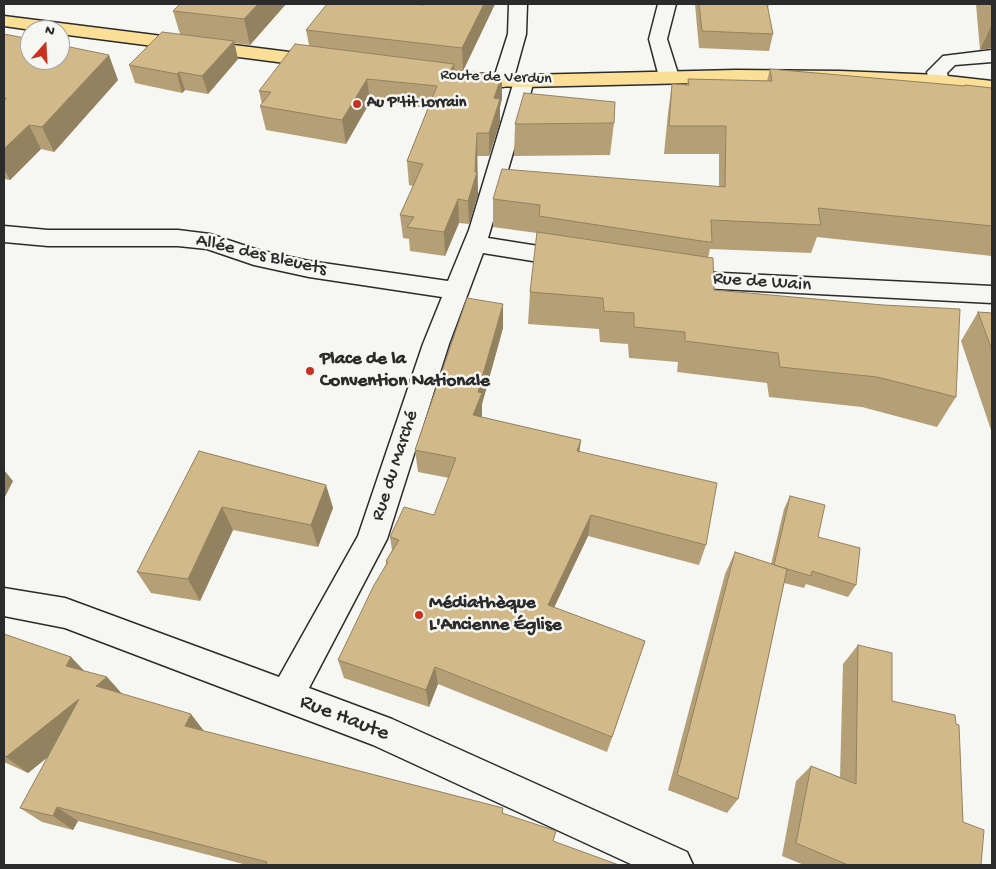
<!DOCTYPE html>
<meta charset="utf-8">
<style>
body{margin:0}
#map{position:relative;width:996px;height:869px;overflow:hidden;background:#f6f6f2;font-family:"Gochi Hand",sans-serif}
canvas{display:block}
.frame{position:absolute;inset:0;border:5px solid #2b2b2b;pointer-events:none}
.north{position:absolute;left:20px;top:20px;width:50px;height:50px;box-sizing:border-box;background:#f6f6f2;border:1px solid #a5a5a2;border-radius:50%;rotate:19deg;font-size:14px;font-weight:700;line-height:20px;text-align:center;color:#2b2b2b}
.north::after{content:'';display:block;margin:auto;width:18px;height:22px;background:#c8321e;clip-path:polygon(50% 0,100% 100%,50% 72%,0 100%)}
</style>
<div id="map">
<canvas width="996" height="869"></canvas>
<div class="frame"></div>
<div class="north">N</div>
</div>
<script>
const g = document.querySelector('canvas').getContext('2d');
g.lineJoin = 'round';
function toPath(rows) {
  const path = new Path2D();
  for (const r of rows) {
    path.moveTo(r[0], r[1]);
    for (let i = 2; i < r.length; i += 2) path.lineTo(r[i], r[i + 1]);
  }
  return path;
}
function stroke(path, color, width, dash) {
  g.strokeStyle = color;
  g.lineWidth = width;
  g.lineCap = dash ? 'butt' : 'round';
  g.setLineDash(dash || []);
  g.stroke(path);
}
function paint(path, color) {
  g.fillStyle = color;
  g.fill(path, 'evenodd');
}
function write(font, color, halo, rows, align = 'center') {
  g.font = font + ' "Gochi Hand",sans-serif';
  g.lineWidth = 5;
  g.setLineDash([]);
  g.textBaseline = 'middle';
  g.strokeStyle = halo;
  g.fillStyle = color;
  for (const [text, x, y, turn = 0] of rows) {
    g.save();
    g.translate(x, y);
    g.rotate((+turn || 0) * Math.PI / 180);
    g.textAlign = isNaN(turn) ? turn : align;
    if (halo) g.strokeText(text, 0, 0);
    g.fillText(text, 0, 0);
    g.restore();
  }
}
const minor = toPath([
 [509,4,527,4,526,34,513,81,510,85,503,87,496,85,493,81,508,34,509,4],
 [658,4,676,4,667,39,679,77,676,81,669,83,662,81,659,77,649,39,658,4],
 [992,50,992,62,955,65,947,73,949,81,946,85,939,87,932,85,929,81,927,72,943,56,992,50],
 [524,75,531,77,534,81,488,238,570,251,578,253,582,259,578,265,570,267,483,253,449,344,387,539,309,688,392,719,687,852,693,865,633,865,373,745,65,628,4,616,4,588,65,598,279,677,358,536,423,344,442,297,309,277,254,265,207,249,178,246,48,246,4,242,4,226,48,230,178,230,210,234,258,250,309,261,448,281,469,230,514,81,517,77,524,75],
 [677,268,701,272,992,286,992,303,701,288,669,282,665,276,669,270,677,268]
]);
const major = toPath([
 [4,16,456,73,524,75,736,70,840,71,939,75,992,81,992,93,939,87,840,83,736,82,524,87,456,85,60,34,60,30,32,30,4,26,4,16]
]);
const wall = toPath([
 [286,4,250,45,234,43,238,59,208,94,185,90,182,93,135,83,129,65,180,34,173,11],
 [424,4,495,4,463,71,502,98,500,107,500,122,489,156,477,156,477,172,478,195,469,224,459,223,445,256,410,251,409,239,403,238,400,215,413,186,409,185,407,161,428,108,370,102,346,144,266,130,260,106,262,104,259,91,309,45,306,30,423,5],
 [695,4,769,4,768,8,773,34,769,51,699,48],
 [976,4,992,4,992,49,992,48,980,50],
 [4,34,118,80,54,152,41,149,10,180,4,179],
 [770,69,964,86,965,85,992,88,992,256,817,237,811,253,710,249,708,258,714,290,956,397,937,427,862,407,769,397,767,383,677,372,678,362,629,358,628,344,600,342,599,329,528,324,530,292,537,233,493,227,493,199,719,187,719,154,664,154,668,113,672,84,687,85,688,79,767,81],
 [614,123,610,155,514,156,515,124],
 [978,312,992,313,992,433,961,341],
 [503,328,482,404,482,417,581,440,579,451,706,545,699,565,588,536,554,608,645,641,607,752,438,684,429,707,344,678,338,660,386,564,386,561,392,550,390,537,434,515,449,478,418,472,415,450],
 [199,451,326,485,333,508,318,547,233,530,200,601,151,593,137,572],
 [790,496,818,537,856,585,848,597,806,584,804,588,784,583,738,799,727,813,668,790,725,574,735,552,771,564,784,509],
 [4,634,71,657,84,671,107,677,122,694,204,731,503,808,503,814,554,842,619,865,247,865,78,821,73,830,42,822,20,808,48,757,28,773,4,762],
 [858,645,892,701,956,724,963,822,981,865,804,865,782,856,796,781,811,766,840,777,843,664]
]);
const shadedWall = toPath([
 [258,4,286,4,250,45,244,19],
 [484,4,495,4,463,71,462,48],
 [992,24,992,48,980,50],
 [234,41,238,59,208,94,202,76],
 [109,55,118,80,54,152,42,127],
 [454,64,455,87,451,70],
 [179,72,185,90,182,93,177,74],
 [502,75,502,98,500,107,500,122,489,156,489,133,494,98],
 [367,79,370,102,346,144,342,120],
 [29,125,41,149,10,180,4,169,4,149],
 [477,133,478,195,469,224,468,201],
 [458,199,459,223,445,256,444,232],
 [503,304,503,328,482,404,482,415,474,437,473,415,478,392],
 [581,440,578,462,577,451],
 [4,470,13,481,4,499],
 [326,485,333,508,318,547,311,525],
 [222,507,233,530,200,601,188,579],
 [591,515,588,536,546,624,548,605],
 [645,641,639,659,607,752,612,737],
 [71,657,89,676,66,666],
 [435,667,438,684,429,707,426,690],
 [107,677,124,696,96,686],
 [79,699,97,717,28,773,6,757],
 [191,714,204,731,185,726],
 [57,807,78,821,73,830,53,816]
]);
const building = toPath([
 [180,4,258,4,244,19,173,11,180,4],
 [327,4,414,4,423,5,424,4,484,4,462,48,306,30,327,4],
 [699,4,767,4,773,34,702,31,699,4],
 [162,32,234,41,202,76,179,72,177,74,129,65,162,32],
 [4,34,30,39,30,60,60,60,60,45,109,55,42,127,29,125,4,149,4,101,6,98,4,98,4,34],
 [295,44,454,64,451,70,502,75,494,98,500,99,489,133,477,133,475,172,477,172,468,201,458,199,444,232,407,227,414,217,400,215,423,164,407,161,437,86,367,79,342,120,260,106,271,92,259,91,295,44],
 [770,69,965,86,965,85,992,88,992,226,818,208,821,225,711,220,712,242,708,242,539,216,540,205,493,199,502,169,725,187,726,126,669,126,672,84,689,85,688,79,772,81,770,69],
 [524,93,615,102,614,123,515,124,524,93],
 [537,232,713,258,714,290,883,305,960,309,956,397,877,377,780,367,778,353,685,341,685,332,634,327,634,313,604,311,603,298,530,292,537,232],
 [467,298,503,304,478,392,482,393,473,415,581,440,577,451,717,483,706,545,591,515,548,605,645,641,612,737,435,667,426,690,338,660,374,585,388,562,386,561,399,540,390,537,404,507,434,515,456,458,415,450,467,298],
 [978,312,992,313,992,350,978,312],
 [199,451,326,485,311,525,222,507,188,579,137,572,199,451],
 [790,496,825,505,818,537,860,548,856,585,812,571,811,576,774,565,790,496],
 [735,552,787,569,738,799,677,775,735,552],
 [4,634,71,657,66,666,107,677,96,686,191,714,185,726,503,808,502,813,556,831,553,841,619,865,266,865,267,862,57,807,53,816,20,808,79,699,6,757,4,756,4,634],
 [858,645,892,653,892,701,955,715,956,724,959,725,963,822,984,830,981,865,848,865,796,843,811,766,856,784,858,645]
]);
const markers = [
 [357,104,5,"#c8321e"],
 [310,371,5,"#c8321e"],
 [419,615,5,"#c8321e"]
];
const farStreetnames = [
 ["Route de Verdun",496,78,2]
];
const farPoinames = [
 ["Au P'tit Lorrain",367,104]
];
const streetNames = [
 ["Allée des Bleuets",261,256,13],
 ["Rue de Wain",762,283,4],
 ["Rue du Marché",396,466,-72]
];
const poiNames = [
 ["Place de la",320,360],
 ["Convention Nationale",320,382],
 ["Médiathèque",429,604],
 ["L'Ancienne Église",429,626]
];
const nearStreetnames = [
 ["Rue Haute",344,719,21]
];
stroke(minor, '#2b2b2b', 3);
stroke(major, '#2b2b2b', 3);
paint(minor, '#f6f6f2');
paint(major, '#fbdf96');
paint(wall, '#b59f76');
paint(shadedWall, '#938260');
paint(building, '#d2b989');
stroke(building, '#938260', 1);
for (const [x, y, r, color] of markers) {
  const dot = new Path2D();
  dot.arc(x, y, r, 0, 2 * Math.PI);
  g.fillStyle = color;
  g.fill(dot);
  stroke(dot, '#f6f6f2', 2);
}
write('16px', '#2b2b2b', '#f6f6f2', farStreetnames);
write('bold 16px', '#2b2b2b', '#f6f6f2', farPoinames, 'left');
write('19px', '#2b2b2b', '#f6f6f2', streetNames);
write('bold 19px', '#2b2b2b', '#f6f6f2', poiNames, 'left');
write('22px', '#2b2b2b', '#f6f6f2', nearStreetnames);
</script>
